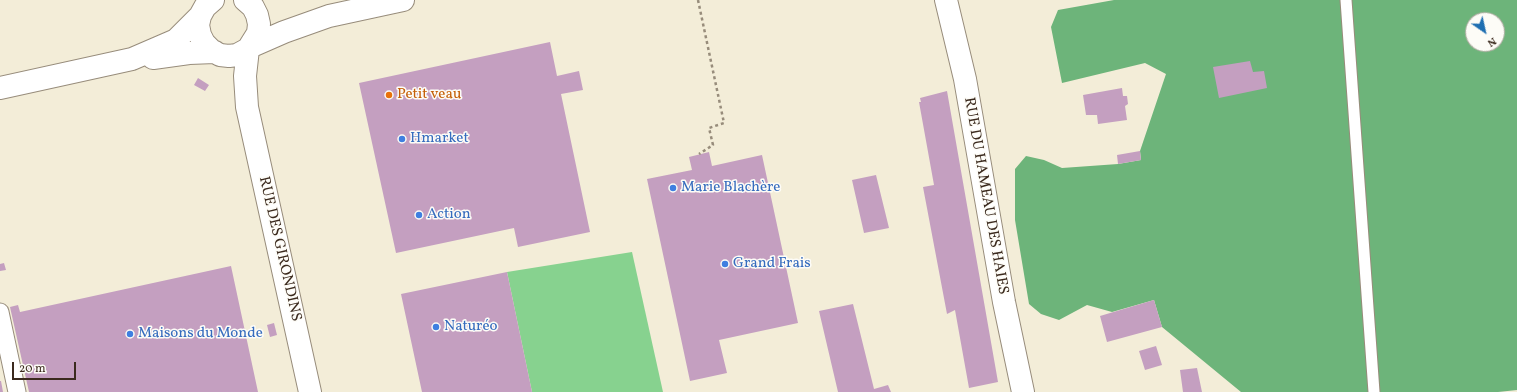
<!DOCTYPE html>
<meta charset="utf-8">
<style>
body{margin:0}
#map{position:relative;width:1517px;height:392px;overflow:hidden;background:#f3edd8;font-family:Vollkorn,serif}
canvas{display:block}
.north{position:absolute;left:1465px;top:12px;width:40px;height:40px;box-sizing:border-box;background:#fdfcf7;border:1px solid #afa8a0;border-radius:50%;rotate:146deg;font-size:11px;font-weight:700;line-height:16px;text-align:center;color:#3b2a1e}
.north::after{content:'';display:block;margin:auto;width:14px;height:18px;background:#1f6fb2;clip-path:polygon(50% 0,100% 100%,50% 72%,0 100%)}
.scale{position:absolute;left:12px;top:362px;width:64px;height:18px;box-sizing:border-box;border:2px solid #3b2a1e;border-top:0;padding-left:5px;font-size:12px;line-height:14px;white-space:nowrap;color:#3b2a1e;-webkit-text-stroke:3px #fdfcf7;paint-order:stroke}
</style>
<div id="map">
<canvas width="1517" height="392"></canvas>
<div class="north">N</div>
<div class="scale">20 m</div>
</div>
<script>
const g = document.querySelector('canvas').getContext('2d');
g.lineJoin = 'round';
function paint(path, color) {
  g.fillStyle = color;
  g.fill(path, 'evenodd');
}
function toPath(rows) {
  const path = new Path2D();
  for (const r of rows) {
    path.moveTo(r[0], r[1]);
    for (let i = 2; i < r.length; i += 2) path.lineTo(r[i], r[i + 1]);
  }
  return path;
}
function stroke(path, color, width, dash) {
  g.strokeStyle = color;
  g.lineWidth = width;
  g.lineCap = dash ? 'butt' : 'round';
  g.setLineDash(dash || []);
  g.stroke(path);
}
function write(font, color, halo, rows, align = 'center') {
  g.font = font + ' Vollkorn,serif';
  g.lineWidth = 3;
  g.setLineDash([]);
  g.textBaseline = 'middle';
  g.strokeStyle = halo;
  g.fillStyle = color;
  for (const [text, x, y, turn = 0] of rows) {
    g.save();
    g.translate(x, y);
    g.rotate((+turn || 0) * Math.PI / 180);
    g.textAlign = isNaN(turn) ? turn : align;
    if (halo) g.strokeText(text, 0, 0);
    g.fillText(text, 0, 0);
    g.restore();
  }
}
const green = toPath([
 [632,252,663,392,532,392,507,272]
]);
const forest = toPath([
 [1114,0,1517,0,1517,390,1498,392,1241,392,1162,327,1154,300,1112,312,1087,305,1059,320,1041,314,1029,304,1015,220,1015,169,1026,156,1044,160,1062,168,1118,164,1141,160,1140,151,1166,74,1145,63,1062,83,1051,27,1058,10],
 [1473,20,1497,20,1497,44,1473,44]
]);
const building = toPath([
 [550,42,557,76,579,71,583,90,561,94,590,232,518,247,514,228,396,253,359,83],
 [1250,61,1253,72,1264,71,1267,88,1219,98,1213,67],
 [198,78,209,85,205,91,194,85],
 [1122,88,1123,96,1127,96,1128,104,1125,106,1127,120,1098,124,1097,115,1086,115,1083,95],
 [947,91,998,382,969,388,955,310,947,314,923,187,934,185,919,102,921,102,920,98],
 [1140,151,1141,160,1118,164,1117,155],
 [709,152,712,166,762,155,798,323,719,340,727,373,690,381,647,179,692,170,689,157],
 [876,175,889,228,864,233,852,180],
 [4,263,6,270,0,271,0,264],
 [231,266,258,392,29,392,10,307,18,305,20,312],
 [507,272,532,392,422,392,401,294],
 [1154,300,1162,327,1107,342,1100,316],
 [853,304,874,389,888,385,891,392,838,392,819,311],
 [274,323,277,335,270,337,267,325],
 [1156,346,1162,365,1145,370,1139,351],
 [1197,368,1202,392,1183,392,1180,370],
 [0,381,1,381,3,392,0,392]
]);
const path = toPath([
 [698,0,724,123,709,128,713,145,699,154]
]);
const service = toPath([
 [1346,0,1374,392]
]);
const pedestrian = toPath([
 [0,312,17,392]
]);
const minor = toPath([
 [213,0,205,7,200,16,198,25,200,35,204,43,211,50,220,55,229,56,237,55,248,49,258,33,259,24,257,15,253,7,245,0],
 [252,46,284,32,329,16,403,0],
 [248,49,245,76,247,107,310,392],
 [153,58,189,53,215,52],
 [0,88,132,59,176,40,200,16]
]);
const tertiary = toPath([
 [946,0,965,79,1004,302,1023,392]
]);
const markers = [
 [389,95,4,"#e8710a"],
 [402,139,4,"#3f7fe0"],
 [673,188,4,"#3f7fe0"],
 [419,215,4,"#3f7fe0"],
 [725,264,4,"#3f7fe0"],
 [436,327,4,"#3f7fe0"],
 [130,334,4,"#3f7fe0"]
];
const foodNames = [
 ["Petit veau",397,95]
];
const shopNames = [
 ["Hmarket",410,139],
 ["Marie Blachère",681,188],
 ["Action",427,215],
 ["Grand Frais",733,264],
 ["Naturéo",444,327],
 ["Maisons du Monde",138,334]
];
const streetNames = [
 ["RUE DU HAMEAU DES HAIES",985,196,80],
 ["RUE DES GIRONDINS",279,249,77]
];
paint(green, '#87d28f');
paint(forest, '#6db47a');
paint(building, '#c49fc0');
stroke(service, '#978c7b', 13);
stroke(pedestrian, '#978c7b', 19);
stroke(minor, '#978c7b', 24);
stroke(tertiary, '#978c7b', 24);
stroke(path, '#978c7b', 2.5, [3, 3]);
stroke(service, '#fff', 11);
stroke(pedestrian, '#fff', 17);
stroke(minor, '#fff', 22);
stroke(tertiary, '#fff', 22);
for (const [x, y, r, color] of markers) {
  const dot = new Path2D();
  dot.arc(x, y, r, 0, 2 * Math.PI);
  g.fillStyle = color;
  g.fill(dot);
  stroke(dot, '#fdfcf7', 1.5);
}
write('15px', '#c56008', '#fdfcf7', foodNames, 'left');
write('15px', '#366cbe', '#fdfcf7', shopNames, 'left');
write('15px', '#3b2a1e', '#fdfcf7', streetNames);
</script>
